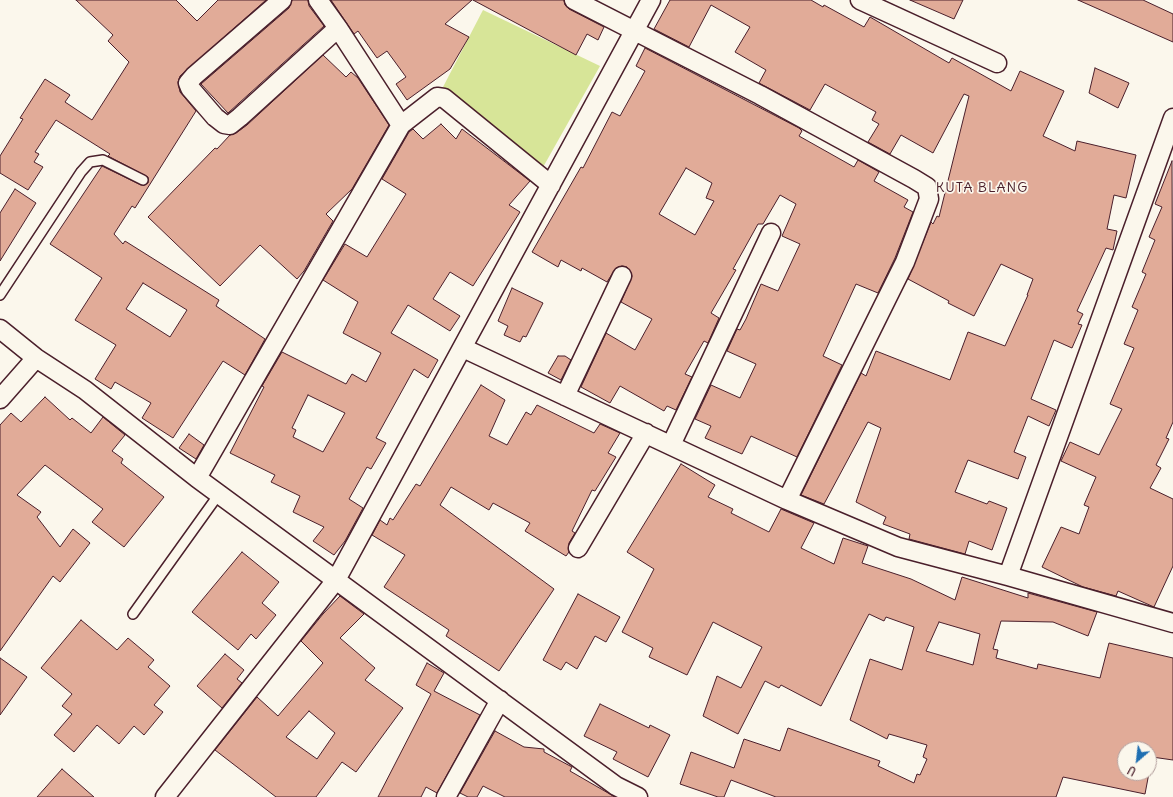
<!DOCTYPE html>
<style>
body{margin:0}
#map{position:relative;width:1173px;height:797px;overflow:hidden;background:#fbf7ec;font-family:Delius,sans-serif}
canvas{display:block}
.north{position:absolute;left:1117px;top:741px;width:40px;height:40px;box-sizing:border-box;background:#fbf7ec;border:1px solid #b4a19f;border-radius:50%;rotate:208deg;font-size:11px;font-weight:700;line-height:16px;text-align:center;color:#4a1f2b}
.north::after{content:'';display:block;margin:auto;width:14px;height:18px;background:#1f6fb2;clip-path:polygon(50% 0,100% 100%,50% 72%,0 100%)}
</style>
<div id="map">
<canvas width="1173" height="797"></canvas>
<div class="north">U</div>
</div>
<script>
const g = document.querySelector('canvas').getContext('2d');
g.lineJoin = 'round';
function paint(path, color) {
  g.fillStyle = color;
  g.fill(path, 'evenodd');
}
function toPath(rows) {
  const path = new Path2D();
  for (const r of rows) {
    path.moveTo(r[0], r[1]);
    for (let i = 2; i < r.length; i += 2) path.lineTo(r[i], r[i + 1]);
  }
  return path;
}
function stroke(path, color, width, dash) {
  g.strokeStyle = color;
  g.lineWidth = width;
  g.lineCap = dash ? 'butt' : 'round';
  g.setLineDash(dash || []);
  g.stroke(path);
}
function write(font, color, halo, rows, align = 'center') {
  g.font = font + ' Delius,sans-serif';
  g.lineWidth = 3.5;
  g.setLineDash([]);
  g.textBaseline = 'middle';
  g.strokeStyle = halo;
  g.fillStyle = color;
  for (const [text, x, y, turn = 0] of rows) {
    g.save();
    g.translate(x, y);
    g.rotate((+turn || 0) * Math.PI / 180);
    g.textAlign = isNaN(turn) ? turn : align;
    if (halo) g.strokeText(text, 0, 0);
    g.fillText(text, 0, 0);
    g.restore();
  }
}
const green = toPath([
 [483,10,600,66,542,169,443,87]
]);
const building = toPath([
 [76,0,176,0,197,21,218,0,266,0,180,76,178,82,180,92,196,111,135,208,132,206,114,234,123,244,125,241,219,300,216,306,265,339,245,375,223,361,173,438,142,418,151,403,115,382,111,389,95,379,116,345,75,320,102,278,50,244,102,166,141,185,148,183,148,177,108,156,110,154,56,120,35,152,39,154,34,162,43,167,28,190,0,173,0,156,23,119,20,118,45,79,70,95,65,102,92,120,129,62,108,41,113,35,76,0],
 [143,283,187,310,170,337,126,309,143,283],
 [292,0,308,0,309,6,324,26,228,113,201,84,289,8,292,0],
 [331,0,472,0,445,24,469,37,450,69,407,100,396,84,406,77,387,51,377,58,358,31,354,34,331,0],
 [473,0,564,0,565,5,569,9,604,27,598,40,587,34,576,55,473,0],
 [670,0,811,0,823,7,824,5,864,27,870,17,949,63,952,58,1011,91,1020,71,1064,91,1043,136,1075,151,1077,141,1136,155,1126,198,1114,195,1107,229,1117,231,1113,250,1106,248,1077,311,1083,314,1078,324,1082,325,1072,348,1054,340,1031,399,1056,410,1049,426,1028,416,1014,452,1026,457,1018,479,968,460,955,492,987,504,989,501,1007,508,992,550,969,541,965,554,909,539,910,534,883,524,886,517,856,502,881,428,868,422,824,504,801,495,861,373,866,376,876,351,950,380,968,332,1005,346,1028,295,1027,295,1033,279,1001,264,974,316,948,303,949,301,908,279,931,222,933,224,937,216,939,217,969,96,964,94,933,153,901,135,890,154,868,142,879,124,872,120,876,112,825,84,810,110,759,83,766,70,735,52,750,27,711,5,689,47,654,29,670,0],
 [910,0,963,0,954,19,910,0],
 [1078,0,1143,0,1173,14,1173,42,1078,0],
 [645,48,799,128,802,131,799,136,854,167,858,160,879,172,874,181,908,200,904,207,913,212,895,258,878,293,856,284,823,356,842,365,797,457,751,436,742,454,705,438,711,426,695,419,711,385,740,398,756,364,727,351,737,329,740,330,746,319,761,284,778,291,800,244,782,236,796,204,780,195,763,224,758,224,733,269,736,270,711,313,719,318,708,343,704,341,685,374,692,377,676,410,667,406,664,411,620,386,610,403,581,387,606,333,635,350,652,319,621,302,632,276,627,267,622,266,616,268,607,282,582,268,581,271,561,260,558,267,532,252,581,167,583,168,612,112,620,116,645,71,636,66,645,48],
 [686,168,712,183,706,198,714,201,695,235,659,214,686,168],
 [323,55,346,77,351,72,358,78,389,125,352,189,326,214,333,221,304,271,297,279,260,245,220,286,148,217,215,148,217,149,230,135,236,133,247,125,323,55],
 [1095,68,1129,83,1118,108,1089,93,1095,68],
 [441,124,456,139,462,129,530,181,509,205,520,212,473,286,450,272,433,299,460,316,450,331,408,305,391,333,438,360,428,378,414,369,376,438,386,443,371,469,367,467,349,499,363,508,345,541,334,555,313,541,324,527,293,512,300,496,271,482,275,475,230,453,264,387,262,386,282,352,346,384,352,374,366,382,381,353,343,333,358,302,323,280,345,244,367,257,406,194,382,179,409,132,413,129,423,139,441,124],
 [308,395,345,413,323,452,293,437,296,430,292,428,308,395],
 [1172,161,1173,422,1166,438,1169,439,1156,465,1161,468,1150,488,1173,499,1173,566,1154,607,1118,591,1116,596,1083,587,1042,567,1061,527,1079,534,1089,507,1084,505,1096,477,1061,461,1070,442,1099,455,1122,409,1110,404,1134,348,1124,344,1138,310,1132,307,1146,274,1142,272,1155,240,1149,237,1162,207,1155,204,1172,161],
 [15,189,36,203,0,261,0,213,15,189],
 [512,288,543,303,526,337,523,336,520,342,504,335,508,326,498,321,512,288],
 [558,356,565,356,571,360,561,380,548,373,558,356],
 [481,385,505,400,489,436,507,445,526,412,531,415,537,405,594,433,600,424,620,433,608,453,616,457,595,491,592,490,572,531,575,533,569,543,569,552,566,556,525,531,530,523,493,503,489,510,451,487,440,505,554,589,499,671,446,636,449,630,384,587,405,555,372,535,380,520,387,525,390,518,393,520,416,484,420,486,481,385],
 [45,397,70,420,72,418,91,433,103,417,125,435,112,451,123,459,121,463,164,497,124,547,92,522,103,509,45,465,17,495,41,512,37,517,60,547,73,529,90,543,60,582,53,576,0,651,0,425,11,413,21,422,45,397],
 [189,434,204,445,196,459,179,448,189,434],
 [681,464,715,485,708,497,733,509,731,513,769,532,781,509,814,523,801,548,834,564,843,538,868,546,862,563,911,579,955,600,962,577,1028,598,1028,593,1097,612,1088,636,1053,622,1001,621,993,649,998,650,996,658,1037,669,1038,664,1100,678,1109,643,1173,658,1173,760,1152,757,1145,794,1063,777,1056,797,776,797,731,780,724,797,718,797,680,784,691,752,734,768,744,739,780,751,788,728,880,761,878,766,914,783,917,774,920,775,927,759,923,757,927,745,889,734,887,739,850,720,870,659,902,670,914,627,886,617,884,621,869,614,821,706,781,685,779,688,765,681,738,734,703,716,717,676,741,688,762,647,713,622,687,675,649,657,653,648,622,632,654,569,627,552,681,464],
 [939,622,980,634,973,665,926,651,939,622],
 [1125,749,1149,749,1149,773,1125,773,1125,749],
 [242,552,279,582,262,603,276,615,256,639,251,634,238,650,192,612,242,552],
 [578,594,620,617,606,642,595,636,577,669,566,662,561,670,543,660,578,594],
 [340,596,364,614,340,638,375,668,365,680,403,708,356,772,342,762,316,797,276,797,215,750,257,697,278,716,323,663,301,641,323,614,340,596],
 [309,711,335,733,317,759,286,737,309,711],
 [81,620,117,650,128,638,154,660,148,667,170,686,154,705,163,712,144,735,134,726,119,744,97,725,74,752,54,735,72,714,62,706,72,694,41,668,81,620],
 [225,654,244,670,237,679,242,683,222,708,197,686,225,654],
 [0,658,27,677,0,715,0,658],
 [427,663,444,673,434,691,480,715,437,793,426,787,421,797,378,797,431,694,416,685,427,663],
 [600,704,649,728,650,725,670,735,648,777,613,759,617,752,584,736,600,704],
 [495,731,524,747,544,749,544,752,572,767,570,771,615,797,505,797,483,786,477,797,468,797,460,793,495,731],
 [62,769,94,797,37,797,62,769]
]);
const service = toPath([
 [0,295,81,172,90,162,103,160,143,180],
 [133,614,219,494]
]);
const minor = toPath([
 [282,0,194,76,188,83,190,88,215,117,224,124,230,125,240,117,338,28],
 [318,0,338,28,401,125],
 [574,0,760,95,914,179,927,187,929,199,905,262,787,500],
 [860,0,997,63],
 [0,329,36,358,85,390,197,478,616,786,638,797],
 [463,348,787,500,898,547,1008,576,1173,623],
 [565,396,622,276],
 [0,399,36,358],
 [671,445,771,233],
 [197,478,401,125,437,97,444,98,551,185],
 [578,548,646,433],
 [1008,576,1173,118],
 [165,797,336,580,651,0],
 [446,797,500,700]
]);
const quarterNames = [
 ["KUTA BLANG",982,188]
];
paint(green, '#d7e598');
paint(building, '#e1ab98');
stroke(building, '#4a1f2b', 1);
stroke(service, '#4a1f2b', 12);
stroke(minor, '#4a1f2b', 21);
stroke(service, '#fbf7ec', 9);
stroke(minor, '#fbf7ec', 18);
g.letterSpacing = '1px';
write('14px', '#4a1f2b', '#fbf7ec', quarterNames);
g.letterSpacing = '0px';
</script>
